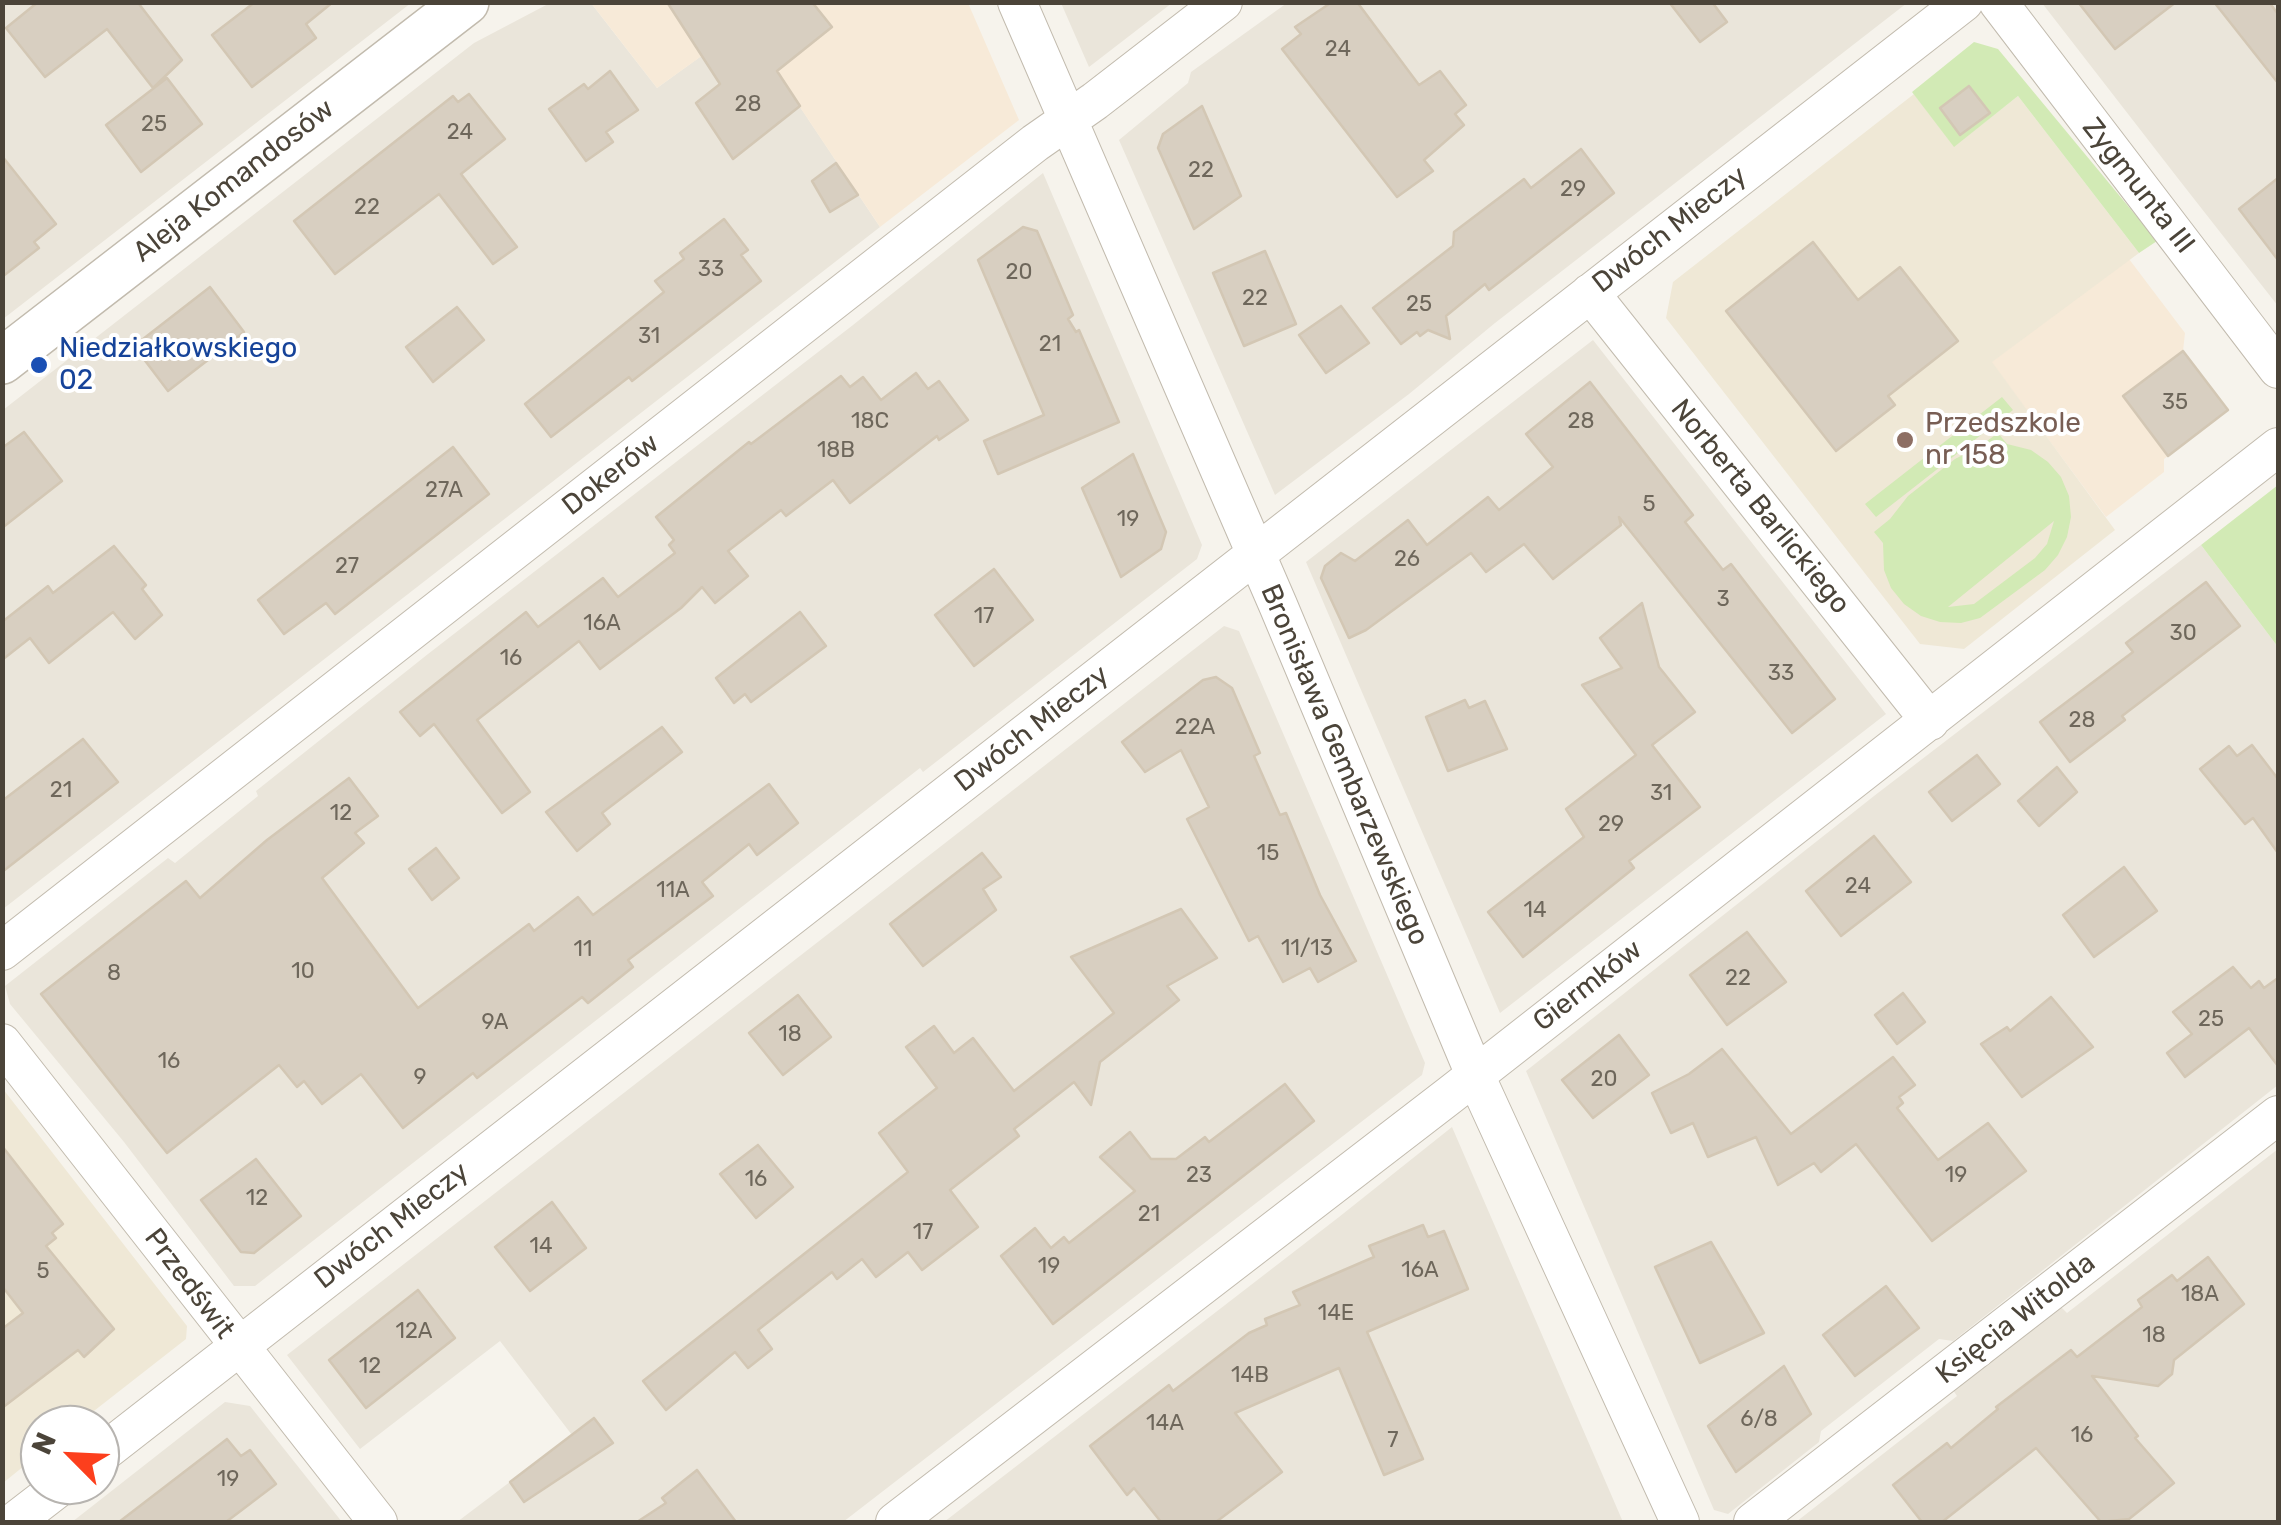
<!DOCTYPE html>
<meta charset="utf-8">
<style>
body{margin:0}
#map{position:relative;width:2281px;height:1525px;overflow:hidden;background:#f6f3ec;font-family:Rubik,sans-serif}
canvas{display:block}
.frame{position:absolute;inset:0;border:5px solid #4b4439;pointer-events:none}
.north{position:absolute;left:20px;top:1405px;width:100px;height:100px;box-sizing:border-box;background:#fff;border:2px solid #b7b4b0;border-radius:50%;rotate:294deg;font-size:28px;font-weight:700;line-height:40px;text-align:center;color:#4b4439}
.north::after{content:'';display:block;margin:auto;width:35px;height:45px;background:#fc3f1d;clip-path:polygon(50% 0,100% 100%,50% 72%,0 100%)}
</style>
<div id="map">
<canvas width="2281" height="1525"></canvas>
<div class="frame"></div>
<div class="north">N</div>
</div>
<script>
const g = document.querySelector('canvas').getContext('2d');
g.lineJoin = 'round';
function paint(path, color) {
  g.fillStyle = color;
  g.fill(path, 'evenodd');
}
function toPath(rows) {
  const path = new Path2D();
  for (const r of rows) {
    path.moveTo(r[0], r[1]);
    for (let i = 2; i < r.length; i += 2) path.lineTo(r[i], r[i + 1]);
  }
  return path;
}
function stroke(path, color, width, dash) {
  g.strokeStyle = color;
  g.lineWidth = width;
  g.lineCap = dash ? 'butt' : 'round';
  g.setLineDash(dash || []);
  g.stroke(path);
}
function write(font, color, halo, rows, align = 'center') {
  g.font = font + ' Rubik,sans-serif';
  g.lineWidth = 8;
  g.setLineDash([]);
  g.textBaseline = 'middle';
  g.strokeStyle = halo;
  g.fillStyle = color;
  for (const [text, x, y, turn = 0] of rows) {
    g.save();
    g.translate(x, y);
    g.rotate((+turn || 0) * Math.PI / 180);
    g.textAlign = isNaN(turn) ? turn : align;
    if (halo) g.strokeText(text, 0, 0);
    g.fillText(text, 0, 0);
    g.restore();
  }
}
const residential = toPath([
 [3,3,411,3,3,319],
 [550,3,591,3,657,88,745,24,880,227,3,909,3,410,474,43],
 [1061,3,1172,3,1089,67],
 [1287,3,1907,3,1495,323,1409,394,1275,495,1119,140,1188,83,1191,72],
 [2042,3,2278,3,2278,306,2180,181],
 [1043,173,1202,545,1197,559,923,772,920,768,255,1286,234,1286,124,1142,10,1004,5,986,168,858,175,863,258,796,256,791,428,654,853,325],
 [1593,340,1886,714,1500,1013,1306,562],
 [2201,545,2278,647,2278,1085,1953,1341,1939,1339,1821,1431,1819,1442,1728,1514,1714,1510,1526,1071,1874,796],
 [1224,626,1239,631,1425,1063,1422,1075,843,1522,457,1522,572,1435,500,1341,360,1449,287,1355],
 [1452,1127,1623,1522,944,1522,1339,1217],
 [2278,1149,2278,1522,1796,1522,1957,1396,1953,1390,2061,1307,2067,1313],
 [225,1402,250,1406,342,1522,72,1522]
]);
const commercial = toPath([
 [591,3,968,3,1019,120,880,227,745,25,657,88],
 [2129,259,2185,333,2183,351,2228,410,2164,459,2164,472,2106,517,1991,362]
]);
const education = toPath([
 [1914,94,1954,146,2018,96,2139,253,1992,362,2115,530,1964,649,1920,644,1666,318,1673,282],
 [3,1089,187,1326,186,1339,76,1425,40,1425,40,1453,3,1483]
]);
const green = toPath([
 [1974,42,1998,49,2157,241,2139,253,2018,96,1954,147,1912,92],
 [2002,397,2013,410,1876,517,1865,504],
 [1998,433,2007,444,2031,450,2048,462,2061,477,2069,496,2071,517,2067,537,2058,555,2045,570,1980,618,1961,623,1940,622,1921,616,1904,604,1891,588,1884,570,1883,543,1874,532,1890,519,1908,496,1955,459,1980,446],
 [2054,521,2047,544,2035,558,1974,604,1948,607],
 [2278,485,2278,647,2201,545]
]);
const building = toPath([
 [38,2,141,2,139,4,182,60,153,88,107,29,45,77,6,28,38,2],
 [255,2,333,2,306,24,316,38,252,87,212,35,255,2],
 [667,2,812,2,832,27,777,71,800,106,733,159,696,103,720,84,667,2],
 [1332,2,1357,2,1419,85,1440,71,1466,105,1455,114,1464,125,1424,160,1433,171,1397,197,1282,49,1301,34,1295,27,1332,2],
 [1669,2,1712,2,1727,22,1700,42,1669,2],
 [2078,2,2176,2,2115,49,2078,2],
 [2214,2,2269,2,2278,14,2278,83,2214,2],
 [610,71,638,110,606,132,613,142,586,161,549,109,584,84,588,89,610,71],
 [167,78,202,124,141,172,106,125,167,78],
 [1969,86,1990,113,1960,135,1940,108,1969,86],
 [469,94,505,139,461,174,517,247,493,264,439,194,335,274,294,221,453,96,458,102,469,94],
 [1202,106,1241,196,1194,229,1158,148,1163,134,1202,106],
 [1581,149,1614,193,1489,290,1485,284,1446,316,1450,339,1428,330,1420,336,1417,332,1401,344,1373,308,1453,246,1454,232,1524,179,1531,188,1581,149],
 [2,156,56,224,34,242,39,248,2,277,2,156],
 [836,163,858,195,830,212,812,181,836,163],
 [2278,178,2278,260,2239,209,2278,178],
 [724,219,748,250,741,255,761,281,632,381,629,377,551,437,525,404,664,292,655,281,684,259,680,253,724,219],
 [1023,227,1037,231,1073,315,1068,319,1076,332,1079,330,1119,422,998,474,984,441,1044,415,978,260,1023,227],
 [1813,242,1858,300,1900,267,1958,341,1888,396,1895,405,1836,451,1726,311,1813,242],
 [1265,251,1296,324,1244,346,1213,273,1265,251],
 [210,287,244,332,168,391,134,346,210,287],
 [1341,306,1369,343,1326,373,1299,335,1341,306],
 [457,307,484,340,433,382,406,347,457,307],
 [2183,351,2228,410,2168,456,2123,396,2183,351],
 [916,373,928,389,939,381,968,420,939,440,937,436,850,503,833,480,786,516,781,510,728,551,748,576,715,603,702,587,681,608,600,669,579,641,477,720,530,792,502,813,434,724,420,736,400,712,526,612,538,627,603,578,618,597,675,553,669,545,674,540,656,517,749,442,751,444,841,376,850,387,863,377,881,400,916,373],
 [1590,382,1693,515,1685,522,1723,570,1731,564,1835,699,1792,733,1619,517,1621,525,1553,579,1524,544,1486,572,1471,553,1366,630,1349,638,1321,578,1325,566,1341,553,1355,561,1408,520,1427,545,1488,497,1499,510,1553,467,1526,434,1590,382],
 [24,432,62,481,2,528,2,448,24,432],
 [453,447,489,494,335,614,326,603,284,634,258,600,453,447],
 [1133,454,1166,532,1161,549,1121,577,1082,488,1133,454],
 [114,546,146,585,142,589,162,615,135,639,113,612,49,663,30,638,2,660,2,622,48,586,53,593,114,546],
 [994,569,1033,620,974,666,935,615,994,569],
 [2206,582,2240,626,2122,716,2125,720,2070,762,2040,722,2133,652,2126,643,2206,582],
 [1642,603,1659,667,1695,712,1652,745,1700,807,1629,861,1634,868,1523,957,1488,912,1584,837,1566,809,1636,755,1582,685,1622,668,1600,638,1642,603],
 [800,612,826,646,751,702,745,694,734,703,716,678,800,612],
 [1216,677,1232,688,1260,753,1254,756,1280,815,1286,813,1320,895,1356,961,1318,982,1310,968,1283,982,1258,936,1249,941,1187,819,1209,807,1181,750,1145,772,1122,742,1203,680,1216,677],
 [1465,700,1469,708,1485,701,1507,749,1448,771,1426,717,1465,700],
 [662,727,682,752,602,813,610,824,577,851,546,812,662,727],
 [83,739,118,782,2,872,2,801,83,739],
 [2252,745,2278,779,2278,853,2253,818,2245,824,2200,769,2229,746,2237,756,2252,745],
 [1977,755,2000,784,1952,821,1929,792,1977,755],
 [2057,767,2077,792,2039,826,2018,801,2057,767],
 [349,778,378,816,355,833,364,843,322,878,418,1008,529,924,534,931,578,897,593,915,769,784,798,823,757,855,749,844,702,882,713,896,628,960,633,967,588,1003,582,997,477,1078,473,1073,403,1128,361,1074,322,1104,304,1081,297,1087,279,1065,167,1153,41,994,186,881,200,898,267,840,349,778],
 [1874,836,1911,882,1841,936,1806,891,1874,836],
 [436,848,459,878,432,900,409,869,436,848],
 [982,853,1001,877,983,889,996,910,923,966,890,924,982,853],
 [2124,867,2157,911,2094,957,2063,915,2124,867],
 [1181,909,1217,958,1167,986,1179,1000,1100,1062,1091,1105,1074,1082,1014,1129,1019,1136,950,1190,978,1227,922,1270,908,1252,876,1277,862,1259,837,1279,832,1272,758,1330,772,1349,748,1368,735,1352,666,1410,643,1381,908,1172,879,1133,937,1088,906,1047,934,1026,954,1053,973,1038,1014,1091,1114,1013,1071,957,1181,909],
 [1747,932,1786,982,1727,1025,1690,975,1747,932],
 [2233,967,2251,988,2259,981,2264,988,2278,978,2278,1066,2249,1028,2185,1077,2167,1053,2192,1034,2173,1012,2233,967],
 [1903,993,1925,1022,1897,1044,1875,1015,1903,993],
 [798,995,831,1037,783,1075,749,1033,798,995],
 [2051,997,2093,1047,2022,1097,1981,1044,2007,1027,2010,1031,2051,997],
 [1619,1035,1649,1075,1593,1118,1562,1080,1619,1035],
 [1722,1049,1791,1134,1893,1057,1915,1085,1899,1097,1903,1103,1897,1108,1938,1160,1988,1123,2026,1171,1932,1241,1856,1144,1821,1172,1814,1163,1778,1185,1756,1137,1708,1157,1693,1123,1671,1133,1652,1093,1689,1074,1722,1049],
 [1285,1084,1314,1121,1053,1324,1001,1256,1035,1228,1051,1248,1064,1237,1069,1243,1135,1191,1100,1157,1130,1132,1151,1159,1176,1159,1205,1137,1209,1142,1285,1084],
 [758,1145,793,1187,756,1218,720,1174,758,1145],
 [2,1146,63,1224,52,1233,56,1238,46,1246,114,1329,84,1357,78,1350,2,1408,2,1329,23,1313,2,1286,2,1146],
 [256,1159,301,1216,254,1253,241,1252,201,1200,256,1159],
 [552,1202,586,1248,530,1291,495,1247,552,1202],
 [1423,1225,1428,1237,1444,1231,1468,1289,1367,1332,1423,1459,1384,1475,1339,1368,1235,1413,1282,1472,1216,1522,1161,1522,1134,1488,1127,1495,1090,1446,1169,1385,1173,1391,1249,1333,1267,1325,1265,1319,1300,1305,1293,1292,1374,1257,1369,1246,1423,1225],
 [1711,1242,1764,1333,1700,1363,1655,1267,1711,1242],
 [2208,1257,2244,1304,2174,1360,2172,1374,2158,1386,2092,1376,2138,1436,2135,1438,2174,1483,2129,1519,2101,1522,2036,1448,1942,1522,1922,1522,1893,1485,1947,1443,1951,1448,1998,1409,1996,1407,2071,1350,2077,1357,2142,1307,2138,1300,2157,1286,2172,1275,2177,1281,2208,1257],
 [1886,1286,1919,1328,1855,1376,1823,1335,1886,1286],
 [418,1290,455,1338,366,1408,329,1360,418,1290],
 [1784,1366,1811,1414,1736,1472,1708,1426,1784,1366],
 [594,1418,613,1443,524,1502,510,1482,594,1418],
 [227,1439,241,1456,250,1450,276,1484,226,1522,119,1522,227,1439],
 [697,1470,736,1522,637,1522,666,1503,662,1498,697,1470]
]);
const minor = toPath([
 [1017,2,1278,605,1475,1075,1680,1522],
 [1998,2,2278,369],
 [1590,293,1930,721],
 [2,951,1035,143,1095,101,1223,2],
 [2,1043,378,1522],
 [100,1455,1964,2],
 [14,1522,62,1485],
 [895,1522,1450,1095,2278,447],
 [1753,1522,2278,1115]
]);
const tertiary = toPath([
 [2,361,466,2]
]);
const markers = [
 [39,365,10,"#1a4fb4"],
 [1905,440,10,"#8d6e63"]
];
const numberNames = [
 ["24",1338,50],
 ["28",748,105],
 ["25",154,125],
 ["24",460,133],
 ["22",1201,171],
 ["29",1573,190],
 ["22",367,208],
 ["33",711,270],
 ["20",1019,273],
 ["22",1255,299],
 ["25",1419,305],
 ["31",649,337],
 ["21",1050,345],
 ["35",2175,403],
 ["18C",870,422],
 ["28",1581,422],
 ["18B",836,451],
 ["27A",444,491],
 ["5",1649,505],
 ["19",1128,520],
 ["26",1407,560],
 ["27",347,567],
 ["3",1723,600],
 ["17",984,617],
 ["16A",602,624],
 ["30",2183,634],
 ["16",511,659],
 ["33",1781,674],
 ["28",2082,721],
 ["22A",1195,728],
 ["21",61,791],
 ["31",1661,794],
 ["12",341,814],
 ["29",1611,825],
 ["15",1268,854],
 ["24",1858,887],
 ["11A",673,891],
 ["14",1535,911],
 ["11/13",1307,949],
 ["11",583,950],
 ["10",303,972],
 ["8",114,974],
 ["22",1738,979],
 ["25",2211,1020],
 ["9A",495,1023],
 ["18",790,1035],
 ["16",169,1062],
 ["9",420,1078],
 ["20",1604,1080],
 ["23",1199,1176],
 ["19",1956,1176],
 ["16",756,1180],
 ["12",257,1199],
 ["21",1149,1215],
 ["17",923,1233],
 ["14",541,1247],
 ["19",1049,1267],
 ["16A",1420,1271],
 ["5",43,1272],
 ["18A",2200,1295],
 ["14E",1336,1314],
 ["12A",414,1332],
 ["18",2154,1336],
 ["12",370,1367],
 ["14B",1250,1376],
 ["6/8",1759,1420],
 ["14A",1165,1424],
 ["16",2082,1436],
 ["7",1393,1441],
 ["19",228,1480]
];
const streetNames = [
 ["Aleja Komandosów",234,181,-38],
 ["Zygmunta III",2138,186,52],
 ["Dwóch Mieczy",1670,230,-38],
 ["Dokerów",611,475,-38],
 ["Norberta Barlickiego",1760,507,51],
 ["Dwóch Mieczy",1032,729,-38],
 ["Bronisława Gembarzewskiego",1344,765,67],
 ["Giermków",1588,986,-38],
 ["Dwóch Mieczy",392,1226,-38],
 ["Przedświt",189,1284,53],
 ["Księcia Witolda",2016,1319,-38]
];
const transitNames = [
 ["Niedziałkowskiego",59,349],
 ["02",59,381]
];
const educationNames = [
 ["Przedszkole",1925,424],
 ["nr 158",1925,456]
];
paint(residential, '#eae5da');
paint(commercial, '#f7ead8');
paint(education, '#efe8d6');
paint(green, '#d2eab5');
paint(building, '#d8cfc1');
stroke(building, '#d3c7b4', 2.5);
stroke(minor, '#c2bbae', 40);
stroke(tertiary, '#c2bbae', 48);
stroke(minor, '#fff', 38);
stroke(tertiary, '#fff', 45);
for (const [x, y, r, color] of markers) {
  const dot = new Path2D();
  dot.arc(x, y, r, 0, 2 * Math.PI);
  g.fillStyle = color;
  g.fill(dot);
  stroke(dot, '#fff', 4);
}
write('22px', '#6e675b', null, numberNames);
write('28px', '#4b4439', '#fff', streetNames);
write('28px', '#164399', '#fff', transitNames, 'left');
write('28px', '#785e54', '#fff', educationNames, 'left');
</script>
